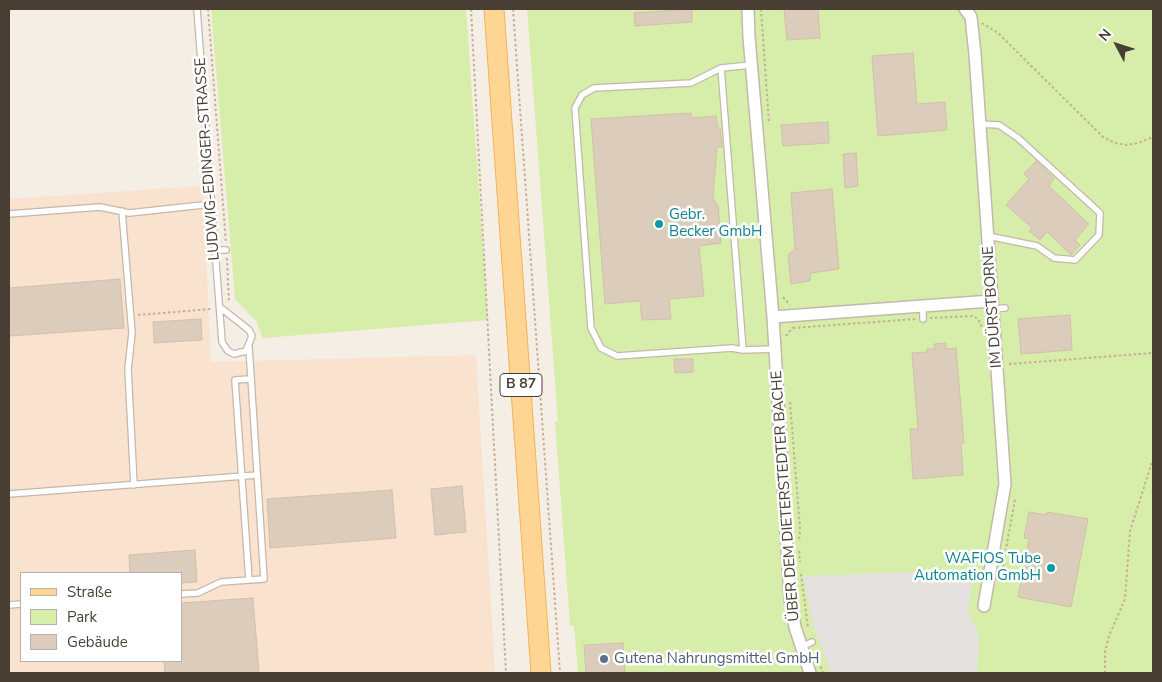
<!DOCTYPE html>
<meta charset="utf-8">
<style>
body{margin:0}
#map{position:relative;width:1162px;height:682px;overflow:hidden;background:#f5eee5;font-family:"Nunito Sans",sans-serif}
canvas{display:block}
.frame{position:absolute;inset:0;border:10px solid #483e34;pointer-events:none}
.legend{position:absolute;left:20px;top:572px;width:162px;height:90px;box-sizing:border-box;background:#fff;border:1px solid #b6b2ae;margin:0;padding:6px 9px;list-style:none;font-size:15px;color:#483e34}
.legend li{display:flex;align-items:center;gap:10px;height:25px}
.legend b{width:25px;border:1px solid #b6b2ae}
.north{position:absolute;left:1092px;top:20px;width:50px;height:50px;-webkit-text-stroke:4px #fff;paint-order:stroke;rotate:310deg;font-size:14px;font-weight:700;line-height:20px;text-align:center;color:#483e34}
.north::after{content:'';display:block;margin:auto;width:18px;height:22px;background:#483e34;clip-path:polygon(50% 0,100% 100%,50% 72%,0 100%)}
</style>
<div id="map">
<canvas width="1162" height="682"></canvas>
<div class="frame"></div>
<ul class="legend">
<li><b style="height:6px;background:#ffd594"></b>Straße</li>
<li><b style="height:14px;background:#d6eea9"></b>Park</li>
<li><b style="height:14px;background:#dbccbc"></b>Gebäude</li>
</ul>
<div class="north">N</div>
</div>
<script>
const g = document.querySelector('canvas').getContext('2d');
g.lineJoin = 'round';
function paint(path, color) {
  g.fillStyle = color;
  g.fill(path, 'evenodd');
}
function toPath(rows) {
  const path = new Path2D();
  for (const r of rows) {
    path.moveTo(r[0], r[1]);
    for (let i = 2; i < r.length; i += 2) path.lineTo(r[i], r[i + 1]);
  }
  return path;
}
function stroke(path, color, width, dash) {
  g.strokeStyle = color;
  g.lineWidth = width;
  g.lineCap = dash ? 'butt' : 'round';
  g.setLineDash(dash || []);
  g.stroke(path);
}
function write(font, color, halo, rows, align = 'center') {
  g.font = font + ' "Nunito Sans",sans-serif';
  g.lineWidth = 5;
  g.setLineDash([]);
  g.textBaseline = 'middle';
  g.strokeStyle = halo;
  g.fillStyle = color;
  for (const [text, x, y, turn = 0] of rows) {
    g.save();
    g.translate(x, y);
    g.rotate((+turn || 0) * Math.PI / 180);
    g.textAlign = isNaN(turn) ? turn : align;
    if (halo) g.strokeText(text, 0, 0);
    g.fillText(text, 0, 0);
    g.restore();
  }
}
const commercial = toPath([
 [203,186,211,362,476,355,495,673,9,673,9,199],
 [21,573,181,573,181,661,21,661]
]);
const green = toPath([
 [211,9,466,9,488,320,263,338,256,321,235,299],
 [527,9,1153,9,1153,673,578,673,574,626,570,625,555,421,558,421]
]);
const parking = toPath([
 [975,570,968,610,979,636,977,673,831,673,814,628,803,576]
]);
const building = toPath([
 [692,9,692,22,635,26,634,13,692,9],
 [784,9,818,9,820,38,787,40,784,9],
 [913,53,917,104,945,102,947,130,878,136,872,56,913,53],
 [691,113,691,118,716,116,718,128,720,128,722,147,717,147,713,196,716,205,718,205,721,243,699,246,704,296,669,299,671,319,642,320,640,301,605,304,591,119,691,113],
 [828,122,829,143,783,146,781,125,828,122],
 [856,153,858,186,845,188,843,154,856,153],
 [1036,161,1054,178,1049,186,1089,224,1075,240,1080,245,1071,255,1047,232,1040,240,1029,231,1032,228,1006,205,1029,179,1024,174,1036,161],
 [832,189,839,269,811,273,810,281,791,284,788,255,795,249,791,193,832,189],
 [120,279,124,328,9,336,9,288,120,279],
 [1070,315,1072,350,1021,354,1018,319,1070,315],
 [201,319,202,340,154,343,153,322,201,319],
 [946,343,946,349,956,348,964,443,961,443,963,475,913,479,910,429,918,429,912,353,927,352,927,349,935,349,934,344,946,343],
 [674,359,693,359,693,372,675,373,674,359],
 [462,486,466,532,435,535,431,489,462,486],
 [392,490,396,538,270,548,267,499,392,490],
 [1029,512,1047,515,1047,512,1088,519,1071,607,1018,597,1029,539,1024,538,1029,512],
 [195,550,197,582,181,583,181,573,130,573,129,555,195,550],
 [253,598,259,673,165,673,164,661,181,661,181,603,253,598],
 [623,643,625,673,586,673,584,645,623,643]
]);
const path = toPath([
 [208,9,226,243],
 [471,9,506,673],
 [513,9,560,673],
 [761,9,769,124],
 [982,23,998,33,1103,137,1115,143,1126,145,1138,143,1153,137],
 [227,258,229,303],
 [783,297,790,305],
 [138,315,211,309],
 [930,318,973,316,978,319,982,327],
 [793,328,916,319],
 [786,336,793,327],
 [1009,364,1153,353],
 [790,402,800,528,799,542],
 [799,551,800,562],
 [1003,566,1015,499],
 [801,574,808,628],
 [817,657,823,673],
 [1105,673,1105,652,1109,636,1125,599,1130,531,1153,459]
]);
const service = toPath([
 [197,9,222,342,228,351,234,354,246,351,252,336,249,330,221,308],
 [751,65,721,68,743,350,775,349],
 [721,68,691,83,594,88,582,95,575,108,591,328,601,348,617,356,732,348,743,350],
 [979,124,999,125,1018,138,1100,213,1099,235,1075,260,1054,258,1037,246,988,236],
 [122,211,132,333,128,369,134,485],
 [9,214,100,207,129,213,212,204],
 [215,250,226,250],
 [923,306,923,319],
 [992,309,1005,308],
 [249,347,264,579,249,580,235,380,249,379],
 [9,494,257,475],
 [181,594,198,593,221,582,249,580],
 [9,605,21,604],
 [801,647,812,642]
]);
const minor = toPath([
 [748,9,749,37,773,317,790,599,795,627,810,673],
 [965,9,971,17,975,54,1005,484,984,606],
 [773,317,991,301]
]);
const primary = toPath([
 [494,9,541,673]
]);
const markers = [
 [659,224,5,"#0f9aa8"],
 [1051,568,5,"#0f9aa8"],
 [604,659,5,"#5c6f8a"]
];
const shields = [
 [521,385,42]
];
const shieldNames = [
 ["B 87",521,385]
];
const streetNames = [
 ["LUDWIG-EDINGER-STRASSE",208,159,-94],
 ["IM DÜRSTBORNE",993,307,-94],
 ["ÜBER DEM DIETERSTEDTER BACHE",786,496,-94]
];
const cultureNames = [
 ["Gebr.",669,215],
 ["Becker GmbH",669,232],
 ["WAFIOS Tube",1041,559,"right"],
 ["Automation GmbH",1041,576,"right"]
];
const serviceNames = [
 ["Gutena Nahrungsmittel GmbH",614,659]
];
paint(commercial, '#f9e2ce');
paint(green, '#d6eea9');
paint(parking, '#e5e1de');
paint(building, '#dbccbc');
stroke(building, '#d3c0ac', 1);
stroke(service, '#c4b8aa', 8);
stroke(minor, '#c4b8aa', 14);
stroke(primary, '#f2b356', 21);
stroke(path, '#c5af96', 2, [2.5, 2.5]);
stroke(service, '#fff', 5.5);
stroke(minor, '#fff', 11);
stroke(primary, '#ffd594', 19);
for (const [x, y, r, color] of markers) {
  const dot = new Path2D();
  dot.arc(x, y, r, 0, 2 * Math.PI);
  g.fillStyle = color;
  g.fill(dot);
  stroke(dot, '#fff', 2);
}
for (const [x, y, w] of shields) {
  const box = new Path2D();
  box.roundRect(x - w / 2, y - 11.5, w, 23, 4);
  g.fillStyle = '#fff';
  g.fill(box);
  stroke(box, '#483e34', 1);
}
write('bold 14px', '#483e34', null, shieldNames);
write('15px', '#483e34', '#fff', streetNames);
write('15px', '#0d838f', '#fff', cultureNames, 'left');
write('15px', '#4e5e75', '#fff', serviceNames, 'left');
</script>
